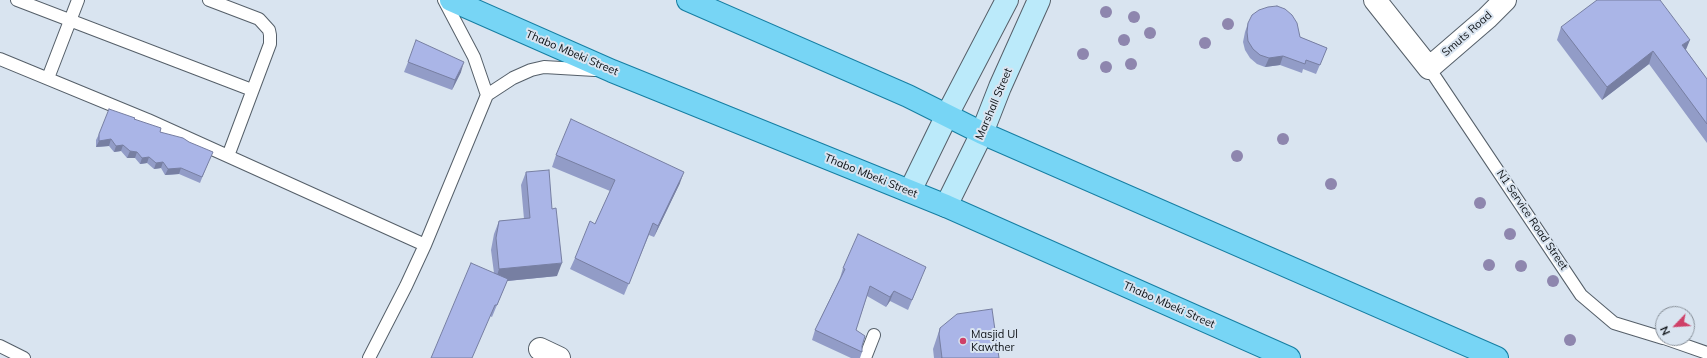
<!DOCTYPE html>
<style>
body{margin:0}
#map{position:relative;width:1707px;height:358px;overflow:hidden;background:#d9e4f0;font-family:Mulish,sans-serif}
canvas{display:block}
.north{position:absolute;left:1655px;top:306px;width:40px;height:40px;box-sizing:border-box;background:#d9e4f0;border:1px solid #878f98;border-radius:50%;rotate:245deg;font-size:11px;font-weight:700;line-height:16px;text-align:center;color:#0c1014}
.north::after{content:'';display:block;margin:auto;width:14px;height:18px;background:#cf4068;clip-path:polygon(50% 0,100% 100%,50% 72%,0 100%)}
</style>
<div id="map">
<canvas width="1707" height="358"></canvas>
<div class="north">N</div>
</div>
<script>
const g = document.querySelector('canvas').getContext('2d');
g.lineJoin = 'round';
function toPath(rows) {
  const path = new Path2D();
  for (const r of rows) {
    path.moveTo(r[0], r[1]);
    for (let i = 2; i < r.length; i += 2) path.lineTo(r[i], r[i + 1]);
  }
  return path;
}
function stroke(path, color, width, dash) {
  g.strokeStyle = color;
  g.lineWidth = width;
  g.lineCap = dash ? 'butt' : 'round';
  g.setLineDash(dash || []);
  g.stroke(path);
}
function paint(path, color) {
  g.fillStyle = color;
  g.fill(path, 'evenodd');
}
function write(font, color, halo, rows, align = 'center') {
  g.font = font + ' Mulish,sans-serif';
  g.lineWidth = 4;
  g.setLineDash([]);
  g.textBaseline = 'middle';
  g.strokeStyle = halo;
  g.fillStyle = color;
  for (const [text, x, y, turn = 0] of rows) {
    g.save();
    g.translate(x, y);
    g.rotate((+turn || 0) * Math.PI / 180);
    g.textAlign = isNaN(turn) ? turn : align;
    if (halo) g.strokeText(text, 0, 0);
    g.fillText(text, 0, 0);
    g.restore();
  }
}
const lane = toPath([
 [17,0,252,90],
 [209,0,259,19,269,30,270,35,270,44,228,156],
 [444,0,474,57,487,95],
 [0,59,148,120,425,245],
 [1429,68,1581,295,1614,323,1663,338],
 [48,78,78,0],
 [1664,338,1707,353],
 [0,346,24,358],
 [369,358,406,286,425,245,487,95,513,78,531,70,544,67,595,70],
 [865,358,874,335]
]);
const street = toPath([
 [1375,0,1429,68,1487,18,1505,0],
 [540,349,559,358]
]);
const secondary = toPath([
 [910,191,947,115,1007,0],
 [946,206,982,133,1000,87,1039,0]
]);
const primary = toPath([
 [451,0,612,71,946,206,1289,358],
 [688,0,908,96,982,133,1497,358]
]);
const trees = [
 [1106,12],
 [1134,17],
 [1228,24],
 [1150,33],
 [1124,40],
 [1205,43],
 [1083,54],
 [1131,64],
 [1106,67],
 [1283,139],
 [1237,156],
 [1331,184],
 [1480,203],
 [1510,234],
 [1489,265],
 [1521,266],
 [1553,281],
 [1570,340]
];
const wall = toPath([
 [1248,23,1300,37,1327,48,1316,74,1303,69,1302,73,1280,65,1265,67,1257,64,1250,58,1245,50,1243,42,1245,32],
 [1561,27,1686,50,1707,79,1707,143,1649,64,1602,100,1557,40],
 [408,62,461,72,452,90,404,72],
 [134,119,160,132,210,158,200,183,179,174,165,175,161,168,154,169,147,163,140,164,135,158,127,158,121,151,114,152,109,146,96,147,96,140,99,134],
 [556,155,680,183,654,237,649,235,624,295,570,269,575,258,595,224,610,191,552,167],
 [526,172,557,276,507,281,492,317,490,316,494,273,491,250,494,234,499,221,524,219,521,185],
 [843,268,922,277,908,310,890,301,886,307,867,296,856,330,862,346,862,352,860,358,851,358,812,340,815,330,840,278],
 [940,328,999,358,934,358,933,349]
]);
const shadedWall = toPath([
 [1690,40,1685,52,1682,45],
 [1653,51,1649,64,1602,100,1607,87],
 [1283,56,1280,65,1265,67,1269,58],
 [464,62,461,72,452,90,455,80],
 [111,139,109,146,96,147,99,141],
 [123,145,121,151,114,152,116,146],
 [130,151,137,152,135,158,127,158],
 [149,157,147,163,140,164,142,158],
 [163,162,161,168,154,169,156,163],
 [181,168,179,174,165,175,168,169],
 [684,172,680,183,654,237,658,226],
 [562,263,557,276,507,281,492,317,497,305,495,282,499,269],
 [894,291,890,301,886,307,890,297]
]);
const building = toPath([
 [1597,0,1660,0,1690,40,1682,45,1707,79,1707,124,1653,51,1607,87,1561,27,1597,0],
 [1277,6,1285,9,1292,15,1297,23,1300,37,1327,48,1320,65,1306,60,1305,64,1283,56,1269,58,1260,55,1253,49,1248,41,1247,32,1248,23,1252,15,1259,10,1268,7,1277,6],
 [416,40,464,62,455,80,408,62,416,40],
 [109,109,135,118,134,119,161,128,160,132,183,138,189,142,213,152,202,177,181,168,168,169,163,162,156,163,149,157,142,158,137,152,130,151,123,145,116,146,111,139,99,141,99,134,109,109],
 [571,119,684,172,658,226,653,223,629,284,575,258,590,221,595,224,615,180,556,155,571,119],
 [549,170,552,209,556,208,562,263,499,269,496,238,499,221,530,218,526,172,549,170],
 [858,234,926,267,912,300,894,291,890,297,870,286,856,330,865,336,862,346,862,352,815,330,845,269,843,268,858,234],
 [471,263,508,279,497,305,495,305,472,358,431,358,471,263],
 [992,309,999,358,941,358,942,358,939,334,940,328,957,314,992,309]
]);
const markers = [
 [963,341,4,"#cf4068"]
];
const streetNames = [
 ["Smuts Road",1467,34,-41],
 ["Thabo Mbeki Street",572,53,23],
 ["Marshall Street",994,104,-67],
 ["Thabo Mbeki Street",871,176,22],
 ["N1 Service Road Street",1532,220,56],
 ["Thabo Mbeki Street",1169,305,24]
];
const poiNames = [
 ["Masjid Ul",971,335],
 ["Kawther",971,348]
];
stroke(lane, '#555f69', 14);
stroke(street, '#555f69', 24);
stroke(secondary, '#555f69', 24);
stroke(primary, '#167ea2', 24);
stroke(lane, '#fff', 12);
stroke(street, '#fff', 22);
stroke(secondary, '#bbeafa', 22);
stroke(primary, '#77d5f5', 22);
g.fillStyle = '#8e86ae';
for (const [x, y] of trees) {
  g.beginPath();
  g.arc(x, y, 6, 0, 2 * Math.PI);
  g.fill();
}
paint(wall, '#929cc7');
paint(shadedWall, '#777fa2');
paint(building, '#aab5e7');
stroke(building, '#777fa2', 1);
for (const [x, y, r, color] of markers) {
  const dot = new Path2D();
  dot.arc(x, y, r, 0, 2 * Math.PI);
  g.fillStyle = color;
  g.fill(dot);
  stroke(dot, '#d9e4f0', 1.5);
}
write('11px', '#0c1014', '#d9e4f0', streetNames);
write('11px', '#0c1014', '#d9e4f0', poiNames, 'left');
</script>
